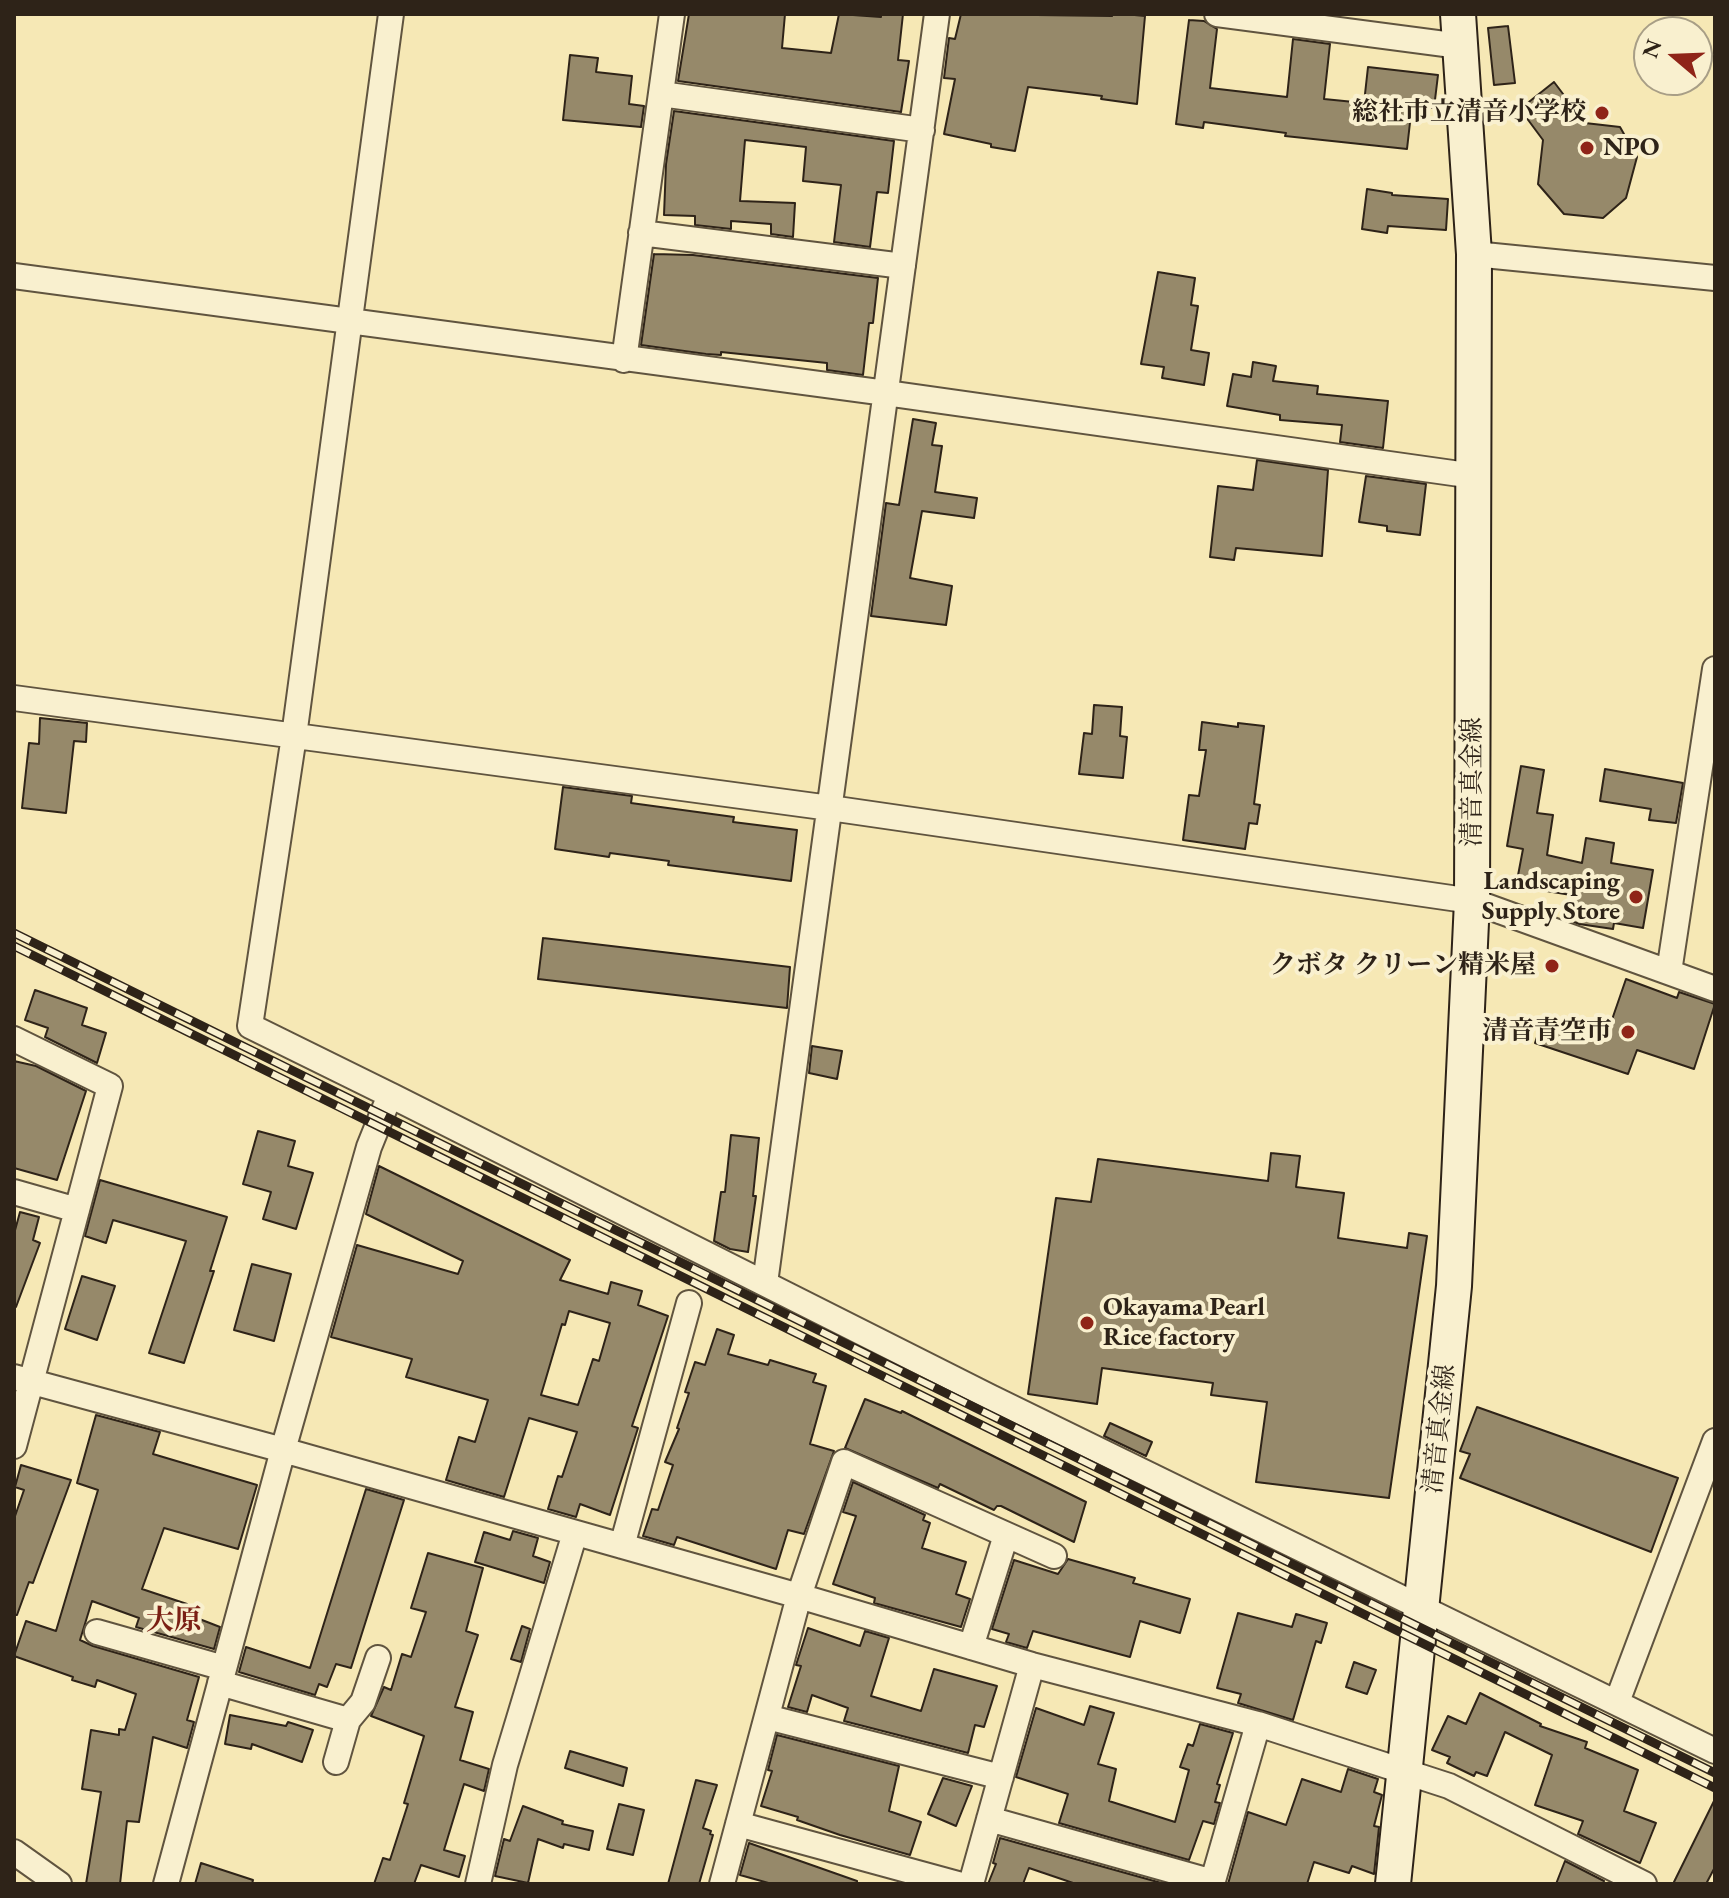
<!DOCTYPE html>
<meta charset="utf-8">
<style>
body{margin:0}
#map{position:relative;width:1729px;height:1898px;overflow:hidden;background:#f6e8b5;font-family:"EB Garamond",serif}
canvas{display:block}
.frame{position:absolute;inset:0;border:16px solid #2e2318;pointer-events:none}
.north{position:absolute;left:1633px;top:16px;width:80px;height:80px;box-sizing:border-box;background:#f9f0cf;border:2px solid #a89e86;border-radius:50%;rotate:289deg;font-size:22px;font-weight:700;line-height:32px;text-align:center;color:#2e2318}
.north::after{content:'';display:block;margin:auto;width:28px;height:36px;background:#8f2418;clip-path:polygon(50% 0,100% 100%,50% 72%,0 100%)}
</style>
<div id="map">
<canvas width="1729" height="1898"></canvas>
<div class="frame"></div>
<div class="north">N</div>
</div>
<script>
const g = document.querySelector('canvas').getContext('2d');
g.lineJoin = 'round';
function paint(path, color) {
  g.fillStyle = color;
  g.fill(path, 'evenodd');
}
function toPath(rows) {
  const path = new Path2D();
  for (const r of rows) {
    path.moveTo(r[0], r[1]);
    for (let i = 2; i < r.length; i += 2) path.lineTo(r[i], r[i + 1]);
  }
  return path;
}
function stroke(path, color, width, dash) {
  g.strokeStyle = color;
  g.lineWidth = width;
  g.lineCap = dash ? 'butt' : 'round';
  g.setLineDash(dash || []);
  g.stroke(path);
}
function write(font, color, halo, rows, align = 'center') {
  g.font = font + ' "EB Garamond","Noto Serif JP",serif';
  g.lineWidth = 8;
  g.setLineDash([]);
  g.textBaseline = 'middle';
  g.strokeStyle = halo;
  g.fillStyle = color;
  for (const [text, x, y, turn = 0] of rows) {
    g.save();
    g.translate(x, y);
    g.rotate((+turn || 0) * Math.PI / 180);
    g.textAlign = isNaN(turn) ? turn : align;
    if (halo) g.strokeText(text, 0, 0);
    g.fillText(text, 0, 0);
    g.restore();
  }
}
const building = toPath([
 [689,14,785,14,782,48,831,53,839,14,881,17,881,14,903,14,898,60,909,61,901,112,678,81,689,14],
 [961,14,1112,16,1113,14,1124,14,1145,16,1137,104,1101,99,1102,96,1028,87,1015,151,991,147,991,144,944,134,955,79,944,78,949,38,955,39,961,14],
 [1189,20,1204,21,1217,29,1210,88,1287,97,1293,39,1330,44,1324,99,1364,103,1368,67,1438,75,1434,108,1412,105,1407,149,1285,136,1286,133,1204,122,1203,128,1176,124,1189,20],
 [1508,26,1515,83,1494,85,1488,28,1508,26],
 [570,55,598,58,596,72,632,76,629,104,644,106,641,127,563,120,570,55],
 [1554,82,1585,123,1620,127,1637,157,1626,198,1603,218,1564,214,1538,184,1543,140,1520,109,1554,82],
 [674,111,894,141,888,193,877,192,870,247,834,242,841,185,803,181,806,147,745,140,740,201,795,203,793,237,771,234,771,224,731,221,731,229,695,225,695,216,664,215,666,164,674,111],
 [1367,189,1392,193,1392,195,1448,199,1446,230,1388,226,1387,233,1362,229,1367,189],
 [654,254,693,255,878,278,873,323,869,323,863,375,827,370,827,363,721,352,721,355,706,354,641,345,654,254],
 [1158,272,1195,278,1191,305,1198,306,1191,350,1209,353,1204,385,1162,378,1164,367,1141,364,1158,272],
 [1253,362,1276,366,1273,381,1318,386,1317,394,1388,401,1383,448,1340,442,1342,425,1280,420,1280,415,1227,406,1233,374,1251,377,1253,362],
 [913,419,936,423,932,445,942,446,935,492,977,498,974,518,922,511,910,578,952,586,946,625,871,616,886,503,899,505,913,419],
 [1257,460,1328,470,1322,556,1236,548,1234,560,1210,557,1218,486,1253,490,1257,460],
 [1366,476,1426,484,1420,535,1387,531,1387,526,1359,522,1366,476],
 [1094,705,1122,707,1120,736,1127,737,1123,778,1079,774,1084,733,1092,734,1094,705],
 [40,718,87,723,86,742,74,741,66,813,22,808,29,743,39,744,40,718],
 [1202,722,1238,727,1238,723,1264,726,1254,804,1260,805,1257,824,1249,823,1245,849,1183,840,1189,795,1199,796,1206,750,1199,750,1202,722],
 [1521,766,1544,770,1537,813,1553,815,1547,855,1582,863,1586,838,1614,843,1611,863,1653,870,1643,928,1614,923,1613,929,1579,924,1574,922,1577,903,1570,902,1571,895,1516,886,1523,849,1507,846,1521,766],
 [1605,769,1683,783,1676,823,1649,820,1651,809,1600,801,1605,769],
 [563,787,632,796,631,803,734,817,733,822,797,830,791,881,668,865,669,861,610,853,609,857,555,849,563,787],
 [543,938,790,967,787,1008,538,979,543,938],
 [1626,979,1677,998,1679,992,1715,1004,1694,1069,1637,1050,1628,1074,1535,1043,1544,1016,1606,1037,1626,979],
 [35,990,87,1008,82,1025,106,1033,97,1063,45,1037,48,1028,25,1020,35,990],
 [812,1046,842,1051,837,1079,809,1073,812,1046],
 [14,1061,36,1066,86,1091,57,1180,14,1168,14,1061],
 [258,1131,295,1141,288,1166,313,1173,296,1229,263,1219,271,1192,243,1184,258,1131],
 [731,1135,759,1138,753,1196,756,1196,748,1252,730,1249,714,1241,721,1192,725,1192,731,1135],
 [1271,1153,1300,1156,1296,1187,1344,1193,1338,1238,1407,1248,1409,1233,1427,1236,1389,1498,1256,1482,1267,1402,1211,1395,1213,1383,1102,1368,1097,1404,1028,1394,1056,1198,1091,1202,1098,1159,1268,1181,1271,1153],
 [379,1166,570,1260,560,1280,608,1294,611,1282,642,1291,638,1305,668,1316,632,1426,638,1428,610,1515,580,1504,576,1517,548,1509,558,1476,562,1477,577,1432,529,1418,504,1497,446,1480,459,1437,475,1442,488,1400,406,1377,412,1359,331,1337,357,1245,458,1274,463,1261,366,1214,379,1166],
 [569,1311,610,1323,599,1361,593,1359,578,1405,541,1395,562,1324,565,1325,569,1311],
 [100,1180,227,1217,210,1271,214,1271,184,1363,149,1353,186,1241,113,1220,106,1243,85,1236,100,1180],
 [20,1212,39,1217,33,1240,40,1243,16,1307,14,1307,14,1234,20,1212],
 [252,1264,291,1274,274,1341,234,1330,252,1264],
 [82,1276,115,1286,97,1340,65,1329,82,1276],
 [717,1329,734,1335,728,1354,768,1365,770,1360,816,1374,813,1382,826,1386,810,1444,834,1451,804,1534,788,1530,776,1569,677,1537,674,1545,643,1536,652,1509,658,1510,673,1465,665,1462,679,1429,677,1428,689,1393,685,1392,695,1362,705,1365,717,1329],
 [865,1399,901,1413,902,1411,1086,1502,1074,1542,1001,1506,997,1506,994,1510,940,1484,938,1488,845,1448,865,1399],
 [1477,1407,1678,1478,1651,1552,1460,1478,1470,1454,1460,1451,1477,1407],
 [96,1415,160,1432,153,1454,257,1485,238,1549,164,1528,142,1589,187,1604,184,1613,220,1627,214,1649,136,1627,139,1618,92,1601,80,1640,93,1646,199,1677,187,1720,194,1722,187,1748,153,1737,139,1822,127,1821,120,1884,86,1884,101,1792,82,1789,91,1730,119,1735,119,1729,125,1730,136,1694,97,1680,95,1687,72,1680,73,1677,14,1656,26,1621,56,1631,98,1490,77,1483,96,1415],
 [1110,1423,1152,1442,1146,1456,1104,1436,1110,1423],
 [21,1465,71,1480,33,1583,29,1582,17,1615,14,1615,14,1519,24,1490,15,1487,21,1465],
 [853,1482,925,1515,923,1520,930,1523,922,1548,966,1562,956,1594,970,1599,961,1627,874,1603,875,1598,833,1584,856,1516,843,1512,853,1482],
 [366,1489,404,1500,351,1668,336,1664,327,1687,319,1684,315,1695,239,1672,246,1647,310,1668,366,1489],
 [513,1531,538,1538,533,1556,550,1562,544,1583,475,1562,484,1532,510,1540,513,1531],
 [428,1553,483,1568,466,1631,478,1635,455,1707,473,1712,460,1760,489,1769,484,1791,464,1784,444,1850,465,1856,459,1877,421,1865,414,1884,374,1884,383,1858,390,1860,408,1804,404,1803,424,1736,371,1716,384,1687,391,1690,402,1654,411,1657,426,1612,411,1608,428,1553],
 [1068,1559,1135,1578,1133,1583,1190,1599,1180,1633,1140,1621,1130,1657,1033,1631,1027,1648,1006,1642,1009,1634,992,1629,1014,1560,1058,1574,1068,1559],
 [1238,1613,1292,1627,1296,1614,1327,1623,1321,1643,1316,1641,1293,1720,1238,1703,1241,1694,1217,1688,1238,1613],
 [522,1626,530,1629,521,1662,511,1659,522,1626],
 [808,1628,860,1646,865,1631,889,1638,871,1696,921,1711,934,1669,997,1686,984,1727,975,1725,968,1753,844,1721,848,1708,812,1695,807,1712,788,1707,801,1666,796,1665,808,1628],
 [1354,1662,1376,1670,1367,1694,1346,1687,1354,1662],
 [1480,1693,1541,1724,1540,1726,1587,1742,1585,1748,1638,1770,1624,1811,1656,1823,1640,1863,1578,1834,1583,1821,1535,1805,1552,1755,1505,1732,1487,1776,1476,1772,1474,1776,1447,1763,1450,1757,1432,1750,1448,1716,1466,1724,1480,1693],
 [1090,1706,1114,1713,1098,1764,1116,1769,1109,1801,1175,1822,1189,1770,1180,1767,1188,1744,1193,1746,1200,1724,1233,1733,1217,1784,1220,1785,1215,1802,1220,1803,1214,1824,1203,1821,1189,1860,1059,1823,1068,1794,1016,1777,1036,1708,1084,1725,1090,1706],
 [230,1715,286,1726,288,1722,313,1730,302,1762,252,1744,251,1749,225,1744,230,1715],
 [777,1735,899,1766,889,1811,921,1822,910,1855,840,1835,797,1820,798,1817,761,1806,772,1771,768,1770,777,1735],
 [570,1751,627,1768,623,1786,565,1768,570,1751],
 [1348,1769,1378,1779,1374,1792,1382,1795,1374,1826,1379,1827,1374,1874,1352,1866,1349,1873,1314,1862,1307,1884,1228,1884,1248,1812,1286,1825,1302,1779,1341,1792,1348,1769],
 [943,1778,972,1786,956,1826,928,1814,943,1778],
 [696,1780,717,1785,703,1828,711,1831,710,1834,713,1835,699,1884,668,1884,696,1780],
 [1715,1799,1715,1867,1706,1884,1673,1884,1715,1799],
 [619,1804,644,1810,633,1855,607,1849,619,1804],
 [523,1806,563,1821,562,1824,593,1831,589,1850,564,1844,563,1848,538,1839,528,1883,495,1876,504,1839,510,1841,523,1806],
 [1000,1838,1165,1884,1076,1884,1029,1868,1023,1884,988,1884,996,1864,993,1863,1000,1838],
 [749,1843,857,1881,857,1884,772,1884,740,1875,749,1843],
 [1565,1861,1604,1881,1603,1884,1556,1884,1565,1861],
 [201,1863,253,1880,252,1884,195,1884,201,1863]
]);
const minor = toPath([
 [1217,14,1460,46],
 [661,94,922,130],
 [641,233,903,266],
 [1474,254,1715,278],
 [14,276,886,393,1474,476],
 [624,360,672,14],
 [14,698,830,808,1472,901,1715,989],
 [1669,972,1715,669],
 [14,1039,110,1086,14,1446],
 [390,1095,990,1397,1715,1751],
 [14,1192,77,1210],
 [765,1283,937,14],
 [14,1377,283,1450,799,1596,1032,1665,1258,1724,1449,1786,1644,1884],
 [622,1546,689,1303],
 [97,1632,224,1668],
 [971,1647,1006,1535],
 [220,1683,348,1720,336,1762],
 [1617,1702,1715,1441],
 [767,1717,1001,1777],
 [348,1720,363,1702,378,1658],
 [989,1819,1213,1882],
 [738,1824,958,1884],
 [14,1852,59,1884],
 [166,1884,283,1450,369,1147,390,1095,250,1026,294,736,391,14],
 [478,1884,505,1765,575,1533],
 [722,1884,799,1596,844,1462,1054,1556],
 [971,1884,1032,1665],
 [1212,1884,1258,1724]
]);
const secondary = toPath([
 [1393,1884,1454,1286,1472,901,1474,254,1458,14]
]);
const rail = toPath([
 [14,933,1715,1773],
 [14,946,1715,1788]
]);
const markers = [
 [1602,113,8,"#8f2418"],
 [1587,148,8,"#8f2418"],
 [1636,897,8,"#8f2418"],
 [1552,966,8,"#8f2418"],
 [1628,1032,8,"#8f2418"],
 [1087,1323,8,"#8f2418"]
];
const poiNames = [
 ["総社市立清音小学校",1586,113],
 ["NPO",1603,148,"left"],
 ["Landscaping",1620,882],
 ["Supply Store",1620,912],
 ["クボタ クリーン精米屋",1536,966],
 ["清音青空市",1612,1032],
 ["Okayama Pearl",1103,1308,"left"],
 ["Rice factory",1103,1338,"left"]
];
const streetNames = [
 ["清音真金線",1473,782,-90],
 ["清音真金線",1440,1429,-84]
];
const neighbourhoodNames = [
 ["大原",174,1621]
];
paint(building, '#96896a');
stroke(building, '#2e2318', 2);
stroke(minor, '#60543f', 28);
stroke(secondary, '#2e2318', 38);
stroke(minor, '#f9f0cf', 24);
stroke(secondary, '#f9f0cf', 34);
stroke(rail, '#2e2318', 9);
stroke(rail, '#f9f0cf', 6, [18]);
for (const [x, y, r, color] of markers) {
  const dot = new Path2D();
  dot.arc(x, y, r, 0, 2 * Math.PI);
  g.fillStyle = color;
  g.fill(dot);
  stroke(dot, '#f9f0cf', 3);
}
write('bold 26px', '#2e2318', '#f9f0cf', poiNames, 'right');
write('26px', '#2e2318', '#f9f0cf', streetNames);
write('bold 28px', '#7a1f14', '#f9f0cf', neighbourhoodNames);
</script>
